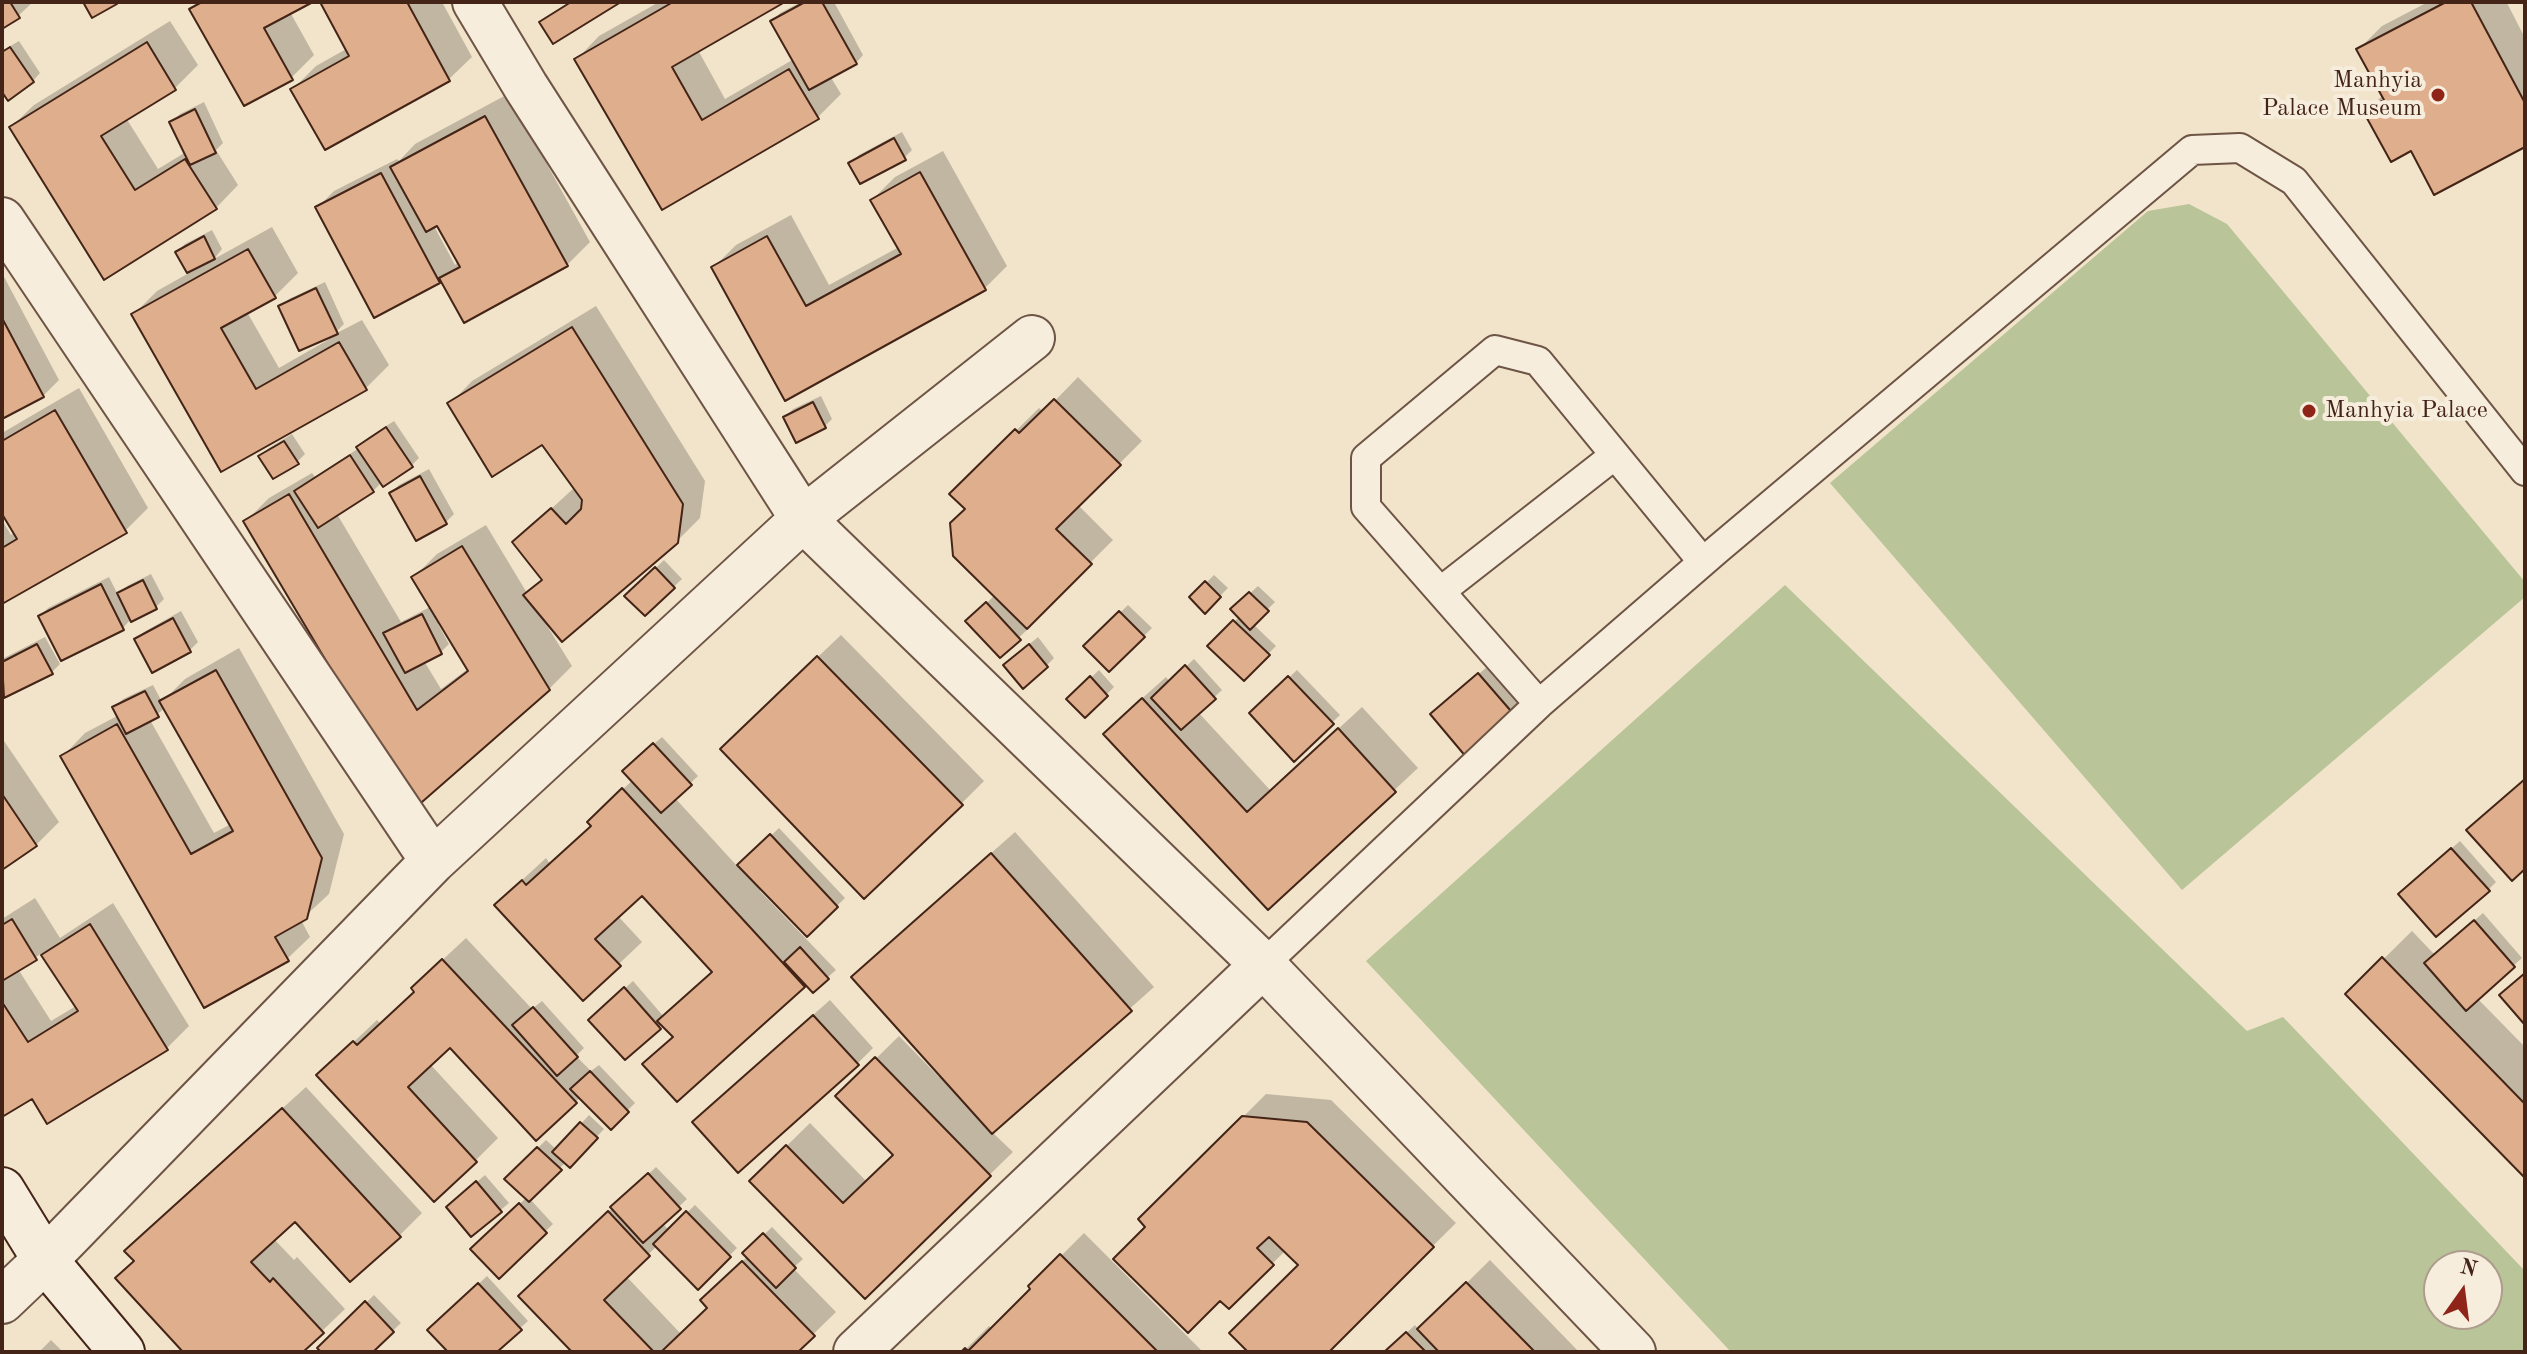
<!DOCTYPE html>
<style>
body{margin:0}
#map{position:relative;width:2527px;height:1354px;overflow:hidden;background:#f1e4ca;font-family:"Old Standard TT",serif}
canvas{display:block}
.frame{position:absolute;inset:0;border:4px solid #432417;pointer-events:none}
.north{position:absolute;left:2423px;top:1250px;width:80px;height:80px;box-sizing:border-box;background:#f6eddd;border:2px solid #ae9d8e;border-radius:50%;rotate:14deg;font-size:22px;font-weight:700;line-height:32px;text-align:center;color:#432417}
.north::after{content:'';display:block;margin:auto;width:28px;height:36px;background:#8f2418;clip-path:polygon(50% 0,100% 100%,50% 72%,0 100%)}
</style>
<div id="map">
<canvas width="2527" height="1354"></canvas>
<div class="frame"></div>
<div class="north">N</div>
</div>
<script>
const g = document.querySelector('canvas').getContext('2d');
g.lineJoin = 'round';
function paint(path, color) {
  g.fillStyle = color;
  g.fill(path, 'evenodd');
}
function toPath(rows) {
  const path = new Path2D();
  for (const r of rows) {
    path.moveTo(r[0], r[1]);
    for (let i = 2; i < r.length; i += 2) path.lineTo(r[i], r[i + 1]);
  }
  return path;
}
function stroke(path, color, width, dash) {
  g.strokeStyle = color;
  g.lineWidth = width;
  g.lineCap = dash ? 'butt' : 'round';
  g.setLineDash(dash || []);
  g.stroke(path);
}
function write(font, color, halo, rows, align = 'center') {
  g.font = font + ' "Old Standard TT",serif';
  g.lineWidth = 8;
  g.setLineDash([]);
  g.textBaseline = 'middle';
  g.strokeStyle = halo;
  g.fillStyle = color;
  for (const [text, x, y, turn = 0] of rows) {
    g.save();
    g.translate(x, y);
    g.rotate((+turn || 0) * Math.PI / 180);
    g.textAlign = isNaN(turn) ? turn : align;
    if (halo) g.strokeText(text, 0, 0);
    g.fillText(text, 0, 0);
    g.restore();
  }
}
const green = toPath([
 [2189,204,2227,224,2525,582,2525,597,2182,890,1830,483,2148,211],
 [1785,585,2247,1031,2283,1017,2525,1271,2525,1352,1731,1352,1366,961],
 [2439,1266,2487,1266,2487,1314,2439,1314]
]);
const shadow = toPath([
 [2,2,33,2,18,16,2,26],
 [199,2,309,2,290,12,314,55,291,78,191,10],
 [322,2,442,2,472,57,449,79,326,147,293,89,316,66,348,48],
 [659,2,781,2,698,50,725,99,794,59,773,21,780,13,801,2,834,2,863,55,856,63,830,76,841,94,818,117,663,207,577,59,599,36],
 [2428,2,2509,2,2507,3,2525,38,2525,145,2412,149,2366,112,2383,95,2359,49,2382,26],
 [170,21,198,65,175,88,126,118,158,169,186,152,172,122,180,114,204,102,223,143,216,150,238,185,216,208,105,277,11,127,34,105],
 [19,41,40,73,33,81,2,89,2,51],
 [508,94,590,242,567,265,442,279,439,282,318,207,334,191,397,159,399,161,415,144],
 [438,224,459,261,455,265,434,226],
 [902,132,912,150,904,158,851,163,859,155],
 [943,151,1007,266,984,289,786,398,713,268,736,245,791,215,829,285,899,247,872,200,895,177],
 [272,227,298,273,275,296,247,312,279,368,333,337,281,306,289,299,325,282,344,324,333,335,362,320,389,365,366,388,222,469,134,314,157,291,189,273,177,252,185,244,212,230,222,249,214,259],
 [2,273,59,380,43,396,2,417],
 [596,306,705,481,700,518,676,542,546,624,572,666,549,689,415,806,246,521,269,498,312,473,315,477,359,448,366,439,394,421,419,458,411,466,382,482,373,491,337,514,401,622,432,606,414,577,437,554,486,525,527,593,543,578,515,542,575,487,542,443,450,404,472,381],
 [441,622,469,668,441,689,424,661,441,652,449,644,438,624],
 [1078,377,1142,441,1078,505,1113,540,1025,628,1027,630,1000,655,968,621,995,595,968,508,952,494,1039,408,1044,412],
 [79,388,148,508,125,531,2,602,2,520,11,535,15,532,2,510,2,433],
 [821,396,832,419,824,427,785,417,793,409],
 [292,434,305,454,297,462,261,456,269,448],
 [429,469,454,514,446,522,417,538,391,493,399,485],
 [664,560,682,579,645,614,627,596],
 [151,574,164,599,156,607,131,619,123,628,40,616,48,608,109,577,118,595,127,586],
 [1214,575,1228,588,1205,611,1192,597],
 [1258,586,1275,602,1253,624,1276,646,1244,678,1210,646,1240,616,1233,609],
 [1128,605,1152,628,1109,670,1086,646],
 [181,611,198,642,190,650,136,640,144,632],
 [841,635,984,781,961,804,745,726],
 [45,637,60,664,52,672,5,696,2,690,2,659],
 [1038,637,1054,658,1047,665,1013,658],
 [239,648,344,834,329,894,301,920,310,937,287,959,63,756,85,733,119,715,115,707,123,699,153,685,162,702,185,679],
 [165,708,231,824,214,833,150,720],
 [1194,659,1222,690,1198,712,1271,791,1362,707,1418,768,1268,908,1128,711,1166,677,1170,682],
 [1487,667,1523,708,1515,716,1440,707],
 [1099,670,1114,687,1085,716,1069,699],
 [1297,670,1340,715,1294,759,1252,713],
 [662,737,698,776,675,798,738,867,779,828,845,898,807,935,762,888,760,891,836,970,813,990,806,983,677,1100,668,1042,674,1036,663,1024,625,1057,599,1012,633,981,664,1017,713,971,642,893,618,916,642,942,583,998,520,882,546,858,550,864,593,825,612,799,633,780,632,763],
 [2,738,59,822,36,845,2,867],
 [1015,832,1154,987,992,1132,1013,1152,865,1296,751,1181,810,1123,867,1182,895,1155,838,1096,899,1036,939,1077,942,1075,877,954],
 [2460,841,2496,882,2489,889,2409,886],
 [35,898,60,938,113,903,189,1026,166,1049,33,1096,2,1114,2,919],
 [42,953,76,1006,51,1021,18,969],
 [2483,913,2522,958,2477,998,2525,1047,2525,1175,2348,994,2412,931,2435,955],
 [466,938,532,1009,542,1001,584,1048,576,1056,591,1071,599,1065,635,1103,611,1127,581,1097,536,1138,450,1045,430,1064,498,1138,475,1161,342,1053,377,1020,381,1024,416,992,436,966],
 [830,1000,873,1048,857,1064,710,1106],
 [306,1087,422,1213,399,1236,295,1219,274,1239,294,1260,297,1257,345,1309,300,1352,186,1352,136,1260,150,1228],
 [1266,1094,1331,1100,1456,1223,1326,1352,1251,1352,1300,1265,1286,1250,1229,1307,1141,1219],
 [589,1115,604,1129,570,1165,566,1162,529,1198,553,1224,499,1276,473,1249,527,1197,507,1178,546,1140,557,1150],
 [656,1167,687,1199,662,1223,669,1230,695,1205,737,1248,698,1287,657,1246,626,1276,681,1334,709,1308,703,1300,748,1256,745,1253,772,1227,803,1259,793,1268,836,1312,795,1352,574,1352,544,1273],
 [485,1175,509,1203,471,1235,456,1200],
 [1084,1233,1203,1352,963,1352,989,1326,993,1329,1033,1289,1031,1286],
 [1490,1260,1579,1352,1386,1352,1415,1325,1419,1330],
 [487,1276,528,1321,494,1352,451,1352,430,1330],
 [374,1295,401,1323,370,1352,324,1352,320,1348],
 [51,1340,63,1352,39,1352]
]);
const building = toPath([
 [2,2,10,2,20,18,2,29,2,2],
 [83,2,116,2,117,4,92,18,83,2],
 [202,2,313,2,264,28,293,80,244,106,189,9,202,2],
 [320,2,407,2,450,81,325,150,290,89,349,56,320,2],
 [571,2,621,2,553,44,539,22,571,2],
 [673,2,785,2,672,67,702,120,789,69,819,119,662,210,574,59,673,2],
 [805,2,822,2,857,64,809,90,770,21,805,2],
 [2446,2,2471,2,2525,103,2525,147,2434,195,2411,151,2391,162,2363,111,2384,100,2356,49,2446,2],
 [147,42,176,90,101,136,135,190,185,159,217,209,104,280,9,127,147,42],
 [10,47,34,82,8,101,2,92,2,52,10,47],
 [195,109,216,153,190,165,169,122,195,109],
 [485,116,568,266,464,323,439,278,460,267,437,226,426,232,390,167,485,116],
 [894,138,906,160,860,184,848,163,894,138],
 [920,172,986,290,785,401,711,267,767,236,806,306,901,254,870,200,920,172],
 [381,173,440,283,374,318,315,207,381,173],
 [204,236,215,259,187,273,175,252,204,236],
 [248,249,276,298,221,328,256,389,339,342,367,390,221,472,131,314,248,249],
 [316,288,338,334,299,351,278,306,316,288],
 [2,318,44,397,2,419,2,318],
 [572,327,683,504,678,543,562,642,523,595,542,580,512,542,551,508,566,524,581,509,582,500,542,445,492,477,447,403,572,327],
 [1054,399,1121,465,1056,529,1092,564,1027,629,953,556,950,523,965,509,949,494,1015,429,1019,433,1054,399],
 [813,402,826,428,796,443,783,417,813,402],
 [55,410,127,533,2,604,2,548,17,539,2,514,2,441,55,410],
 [386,427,413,467,383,487,356,447,386,427],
 [284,441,299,464,273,479,258,456,284,441],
 [350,455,374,492,318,528,294,491,350,455],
 [420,476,447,524,416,541,389,493,420,476],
 [289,494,417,710,468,671,411,577,462,546,550,690,414,809,243,521,289,494],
 [655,567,675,588,645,616,624,596,655,567],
 [143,580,157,609,131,622,117,593,143,580],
 [1205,581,1221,597,1205,614,1189,597,1205,581],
 [101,584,124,630,61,661,38,616,101,584],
 [1249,592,1269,611,1250,630,1230,609,1249,592],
 [986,602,1021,640,1000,658,965,621,986,602],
 [1119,611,1145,637,1109,672,1083,646,1119,611],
 [422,614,442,654,405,673,383,633,422,614],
 [173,618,191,652,152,673,134,639,173,618],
 [1233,620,1270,655,1244,681,1207,646,1233,620],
 [37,644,53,674,4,698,2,662,37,644],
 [1029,644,1048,667,1023,689,1003,665,1029,644],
 [817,656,963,805,864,899,720,749,817,656],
 [1185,665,1216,699,1181,730,1151,698,1185,665],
 [216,670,322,858,307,919,275,937,289,961,204,1008,60,756,117,724,191,854,233,831,159,701,216,670],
 [1478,673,1517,718,1467,758,1430,714,1478,673],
 [1090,676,1108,696,1085,718,1066,699,1090,676],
 [1288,676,1334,724,1294,762,1249,713,1288,676],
 [145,691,159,717,126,734,112,707,145,691],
 [1142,698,1247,812,1338,728,1396,792,1268,910,1103,734,1142,698],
 [653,743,692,785,661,813,622,771,653,743],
 [2525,779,2525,869,2512,881,2466,830,2525,779],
 [622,788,805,987,677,1102,642,1064,673,1037,657,1021,712,972,642,896,595,939,621,966,583,1001,494,905,522,880,526,885,591,826,587,822,622,788],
 [2,794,37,846,2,870,2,794],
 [770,834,838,907,807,937,737,865,770,834],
 [2451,848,2490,891,2436,937,2398,894,2451,848],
 [991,853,1132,1011,992,1134,851,977,991,853],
 [12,919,37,960,2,981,2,925,12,919],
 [2474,920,2515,967,2466,1011,2424,963,2474,920],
 [90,924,168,1050,47,1124,32,1099,2,1117,2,1002,28,1042,78,1011,41,955,90,924],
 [800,947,829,979,813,993,784,962,800,947],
 [2382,957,2525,1104,2525,1178,2345,994,2382,957],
 [442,959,577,1103,536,1141,450,1048,408,1087,477,1162,434,1202,316,1075,353,1041,357,1045,414,992,411,988,442,959],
 [2525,973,2525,1025,2499,995,2525,973],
 [624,987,661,1029,625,1060,588,1020,624,987],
 [533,1007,578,1057,557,1076,512,1025,533,1007],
 [813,1015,859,1065,738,1173,692,1122,813,1015],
 [875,1057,991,1176,865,1299,749,1181,786,1145,843,1203,893,1155,835,1096,875,1057],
 [590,1071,629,1112,611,1130,570,1089,590,1071],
 [282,1108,401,1237,350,1282,295,1222,251,1262,270,1282,273,1278,324,1333,303,1352,183,1352,115,1278,134,1261,124,1251,282,1108],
 [1242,1116,1307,1122,1434,1247,1329,1352,1248,1352,1229,1333,1298,1265,1269,1237,1257,1248,1274,1265,1229,1309,1220,1301,1188,1333,1113,1259,1145,1227,1138,1219,1242,1116],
 [580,1122,598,1138,570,1168,552,1152,580,1122],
 [537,1147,562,1170,529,1202,504,1179,537,1147],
 [648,1173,681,1209,643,1243,610,1207,648,1173],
 [476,1181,502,1212,471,1237,446,1207,476,1181],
 [519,1203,547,1233,499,1279,470,1249,519,1203],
 [608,1211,650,1256,604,1300,654,1352,572,1352,518,1296,608,1211],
 [686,1211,731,1257,698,1290,653,1244,686,1211],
 [763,1233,796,1268,776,1288,742,1253,763,1233],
 [1060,1254,1158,1352,961,1352,965,1348,968,1351,1030,1289,1028,1286,1060,1254],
 [742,1261,815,1336,798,1352,661,1352,707,1308,700,1300,742,1261],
 [1466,1282,1535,1352,1439,1352,1417,1329,1466,1282],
 [478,1283,522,1330,497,1352,448,1352,427,1330,478,1283],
 [365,1301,394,1332,373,1352,321,1352,317,1348,365,1301],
 [1406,1332,1426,1352,1384,1352,1406,1332]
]);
const lane = toPath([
 [1441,591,1615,455],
 [1539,704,1366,507,1366,458,1495,350,1538,361,1703,562],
 [1263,965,1539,704,1718,549,2192,150,2240,148,2294,181,2525,471]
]);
const street = toPath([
 [475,2,526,87,803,519,1263,965,1633,1352],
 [2,220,433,861],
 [2,1301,45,1260,433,861,803,519,1032,338],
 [856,1352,1263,965]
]);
const secondary = toPath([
 [2,1190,45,1260,122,1352]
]);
const markers = [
 [2438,95,8,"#8f2418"],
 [2309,411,8,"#8f2418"]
];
const poiNames = [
 ["Manhyia",2422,81],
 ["Palace Museum",2422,109],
 ["Manhyia Palace",2325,411,"left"]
];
paint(green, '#b9c498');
paint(shadow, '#0003');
paint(building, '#dfae8c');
stroke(building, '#432417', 2);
stroke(lane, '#6e5444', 32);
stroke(street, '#6e5444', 48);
stroke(secondary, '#432417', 48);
stroke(lane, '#f6eddd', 28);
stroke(street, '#f6eddd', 44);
stroke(secondary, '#f6eddd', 44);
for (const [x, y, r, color] of markers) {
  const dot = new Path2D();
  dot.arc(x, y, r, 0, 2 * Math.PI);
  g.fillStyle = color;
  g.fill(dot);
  stroke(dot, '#f6eddd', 3);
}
write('24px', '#432417', '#f6eddd', poiNames, 'right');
</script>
